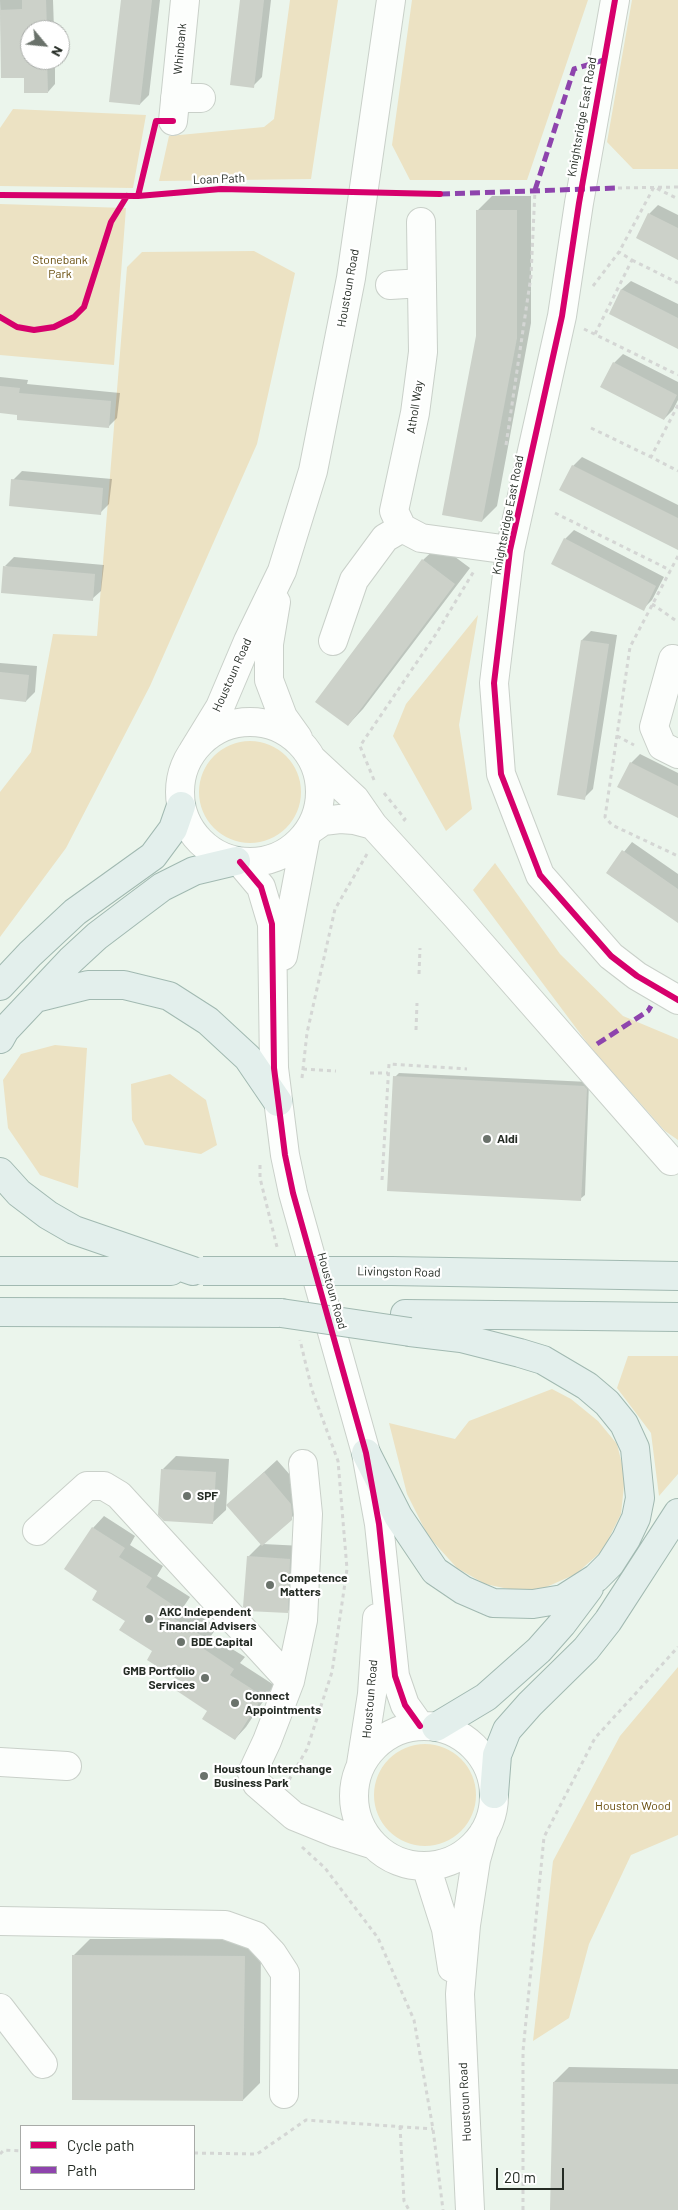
<!DOCTYPE html>
<style>
body{margin:0}
#map{position:relative;width:678px;height:2210px;overflow:hidden;background:#ebf5ec;font-family:Barlow,sans-serif}
canvas{display:block}
.legend{position:absolute;left:20px;top:2125px;width:175px;height:65px;box-sizing:border-box;background:#fff;border:1px solid #a8aba8;margin:0;padding:6px 9px;list-style:none;font-size:15px;color:#252c25}
.legend li{display:flex;align-items:center;gap:10px;height:25px}
.legend b{width:25px;border:1px solid #a8aba8}
.north{position:absolute;left:20px;top:20px;width:50px;height:50px;box-sizing:border-box;background:#fff;border:1px solid #a8aba8;border-radius:50%;rotate:118deg;font-size:14px;font-weight:700;line-height:20px;text-align:center;color:#252c25}
.north::after{content:'';display:block;margin:auto;width:18px;height:22px;background:#6a726b;clip-path:polygon(50% 0,100% 100%,50% 72%,0 100%)}
.scale{position:absolute;left:496px;top:2168px;width:68px;height:22px;box-sizing:border-box;border:2px solid #252c25;border-top:0;padding-left:6px;font-size:15px;line-height:18px;white-space:nowrap;color:#252c25;-webkit-text-stroke:4px #fff;paint-order:stroke}
</style>
<div id="map">
<canvas width="678" height="2210"></canvas>
<ul class="legend">
<li><b style="height:6px;background:#d6006c"></b>Cycle path</li>
<li><b style="height:6px;background:#8e44ad"></b>Path</li>
</ul>
<div class="north">N</div>
<div class="scale">20 m</div>
</div>
<script>
const g = document.querySelector('canvas').getContext('2d');
g.lineJoin = 'round';
function paint(path, color) {
  g.fillStyle = color;
  g.fill(path, 'evenodd');
}
function toPath(rows) {
  const path = new Path2D();
  for (const r of rows) {
    if (r.length === 3) {
      path.moveTo(r[0] + r[2], r[1]);
      path.arc(r[0], r[1], r[2], 0, 2 * Math.PI);
      continue;
    }
    path.moveTo(r[0], r[1]);
    for (let i = 2; i < r.length; i += 2) path.lineTo(r[i], r[i + 1]);
  }
  return path;
}
function stroke(path, color, width, dash) {
  g.strokeStyle = color;
  g.lineWidth = width;
  g.lineCap = dash ? 'butt' : 'round';
  g.setLineDash(dash || []);
  g.stroke(path);
}
function write(font, color, halo, rows, align = 'center') {
  g.font = font + ' Barlow,sans-serif';
  g.lineWidth = 4.5;
  g.setLineDash([]);
  g.textBaseline = 'middle';
  g.strokeStyle = halo;
  g.fillStyle = color;
  for (const [text, x, y, turn = 0] of rows) {
    g.save();
    g.translate(x, y);
    g.rotate((+turn || 0) * Math.PI / 180);
    g.textAlign = isNaN(turn) ? turn : align;
    if (halo) g.strokeText(text, 0, 0);
    g.fillText(text, 0, 0);
    g.restore();
  }
}
const green = toPath([
 [290,0,338,0,311,179,159,181,169,136,264,127,274,119],
 [412,0,588,0,527,180,410,180,392,145],
 [632,0,678,0,678,169,633,169,607,142],
 [13,109,146,115,133,188,0,186,0,128],
 [0,204,126,208,114,365,0,355],
 [254,251,295,273,257,444,150,686,66,848,0,937,0,792,31,752,53,634,97,636,127,267,142,252],
 [478,615,459,725,472,809,446,831,393,736,406,704],
 [250,792,51],
 [495,863,560,954,623,1016,678,1039,678,1140,665,1131,591,1048,473,890],
 [55,1045,87,1048,78,1188,40,1175,8,1128,3,1080,21,1054],
 [170,1074,206,1100,217,1145,201,1154,145,1145,132,1120,131,1084],
 [628,1356,678,1356,678,1474,659,1496,651,1433,617,1388],
 [552,1389,571,1399,598,1421,617,1444,625,1476,621,1514,603,1550,576,1574,544,1588,518,1591,485,1584,457,1568,428,1536,407,1494,389,1423,455,1439,469,1421],
 [678,1667,678,1835,631,1855,589,1944,569,2018,533,2041,553,1861,620,1736],
 [425,1795,51]
]);
const shadow = toPath([
 [0,0,53,0,54,30,30,30,30,60,55,60,55,84,48,92,25,77,2,77],
 [122,0,160,0,149,95,140,104],
 [241,0,271,0,262,77,253,86],
 [492,196,531,196,531,323,497,506,482,521,477,211],
 [658,205,678,215,678,258,649,214],
 [631,281,678,304,678,348,610,313,622,289],
 [623,354,678,382,678,400,673,410,664,419,614,363],
 [0,377,28,380,27,384,120,393,117,418,108,427,0,412],
 [582,457,678,505,678,546,573,466],
 [22,471,112,479,109,504,100,513,13,480],
 [574,530,664,577,652,600,643,609,565,539],
 [439,545,470,568,363,709,348,725,423,560],
 [14,557,104,565,101,591,92,599,5,566],
 [591,631,617,635,593,789,584,798,582,640],
 [0,663,37,666,35,692,26,701,0,698],
 [640,754,678,773,678,816,631,763],
 [632,842,678,874,678,922,607,873],
 [399,1073,589,1082,585,1195,580,1199,395,1077],
 [176,1456,229,1459,226,1510,212,1523,163,1469],
 [277,1460,304,1491,305,1505,263,1544,303,1546,300,1599,287,1612,248,1557,261,1544,228,1505],
 [104,1516,135,1536,130,1545,163,1566,157,1576,190,1597,184,1606,217,1627,211,1636,245,1657,240,1663,274,1685,246,1727,235,1739,99,1590,93,1528],
 [90,1939,261,1939,260,2083,243,2100,73,1956],
 [569,2067,678,2069,678,2210,551,2210,554,2082]
]);
const building = toPath([
 [22,0,46,0,47,30,30,30,30,60,47,60,48,93,24,93,24,78,1,78,0,10,22,9],
 [121,0,152,0,140,105,109,102],
 [240,0,264,0,254,88,230,85],
 [476,210,517,210,517,338,482,522,442,515,476,336],
 [648,213,678,228,678,260,636,238],
 [621,289,678,318,678,349,609,314],
 [613,362,677,395,664,420,600,387],
 [0,386,20,388,19,393,111,401,109,428,17,420,17,415,0,413],
 [572,465,678,518,678,550,559,490],
 [11,479,103,488,101,515,9,506],
 [564,538,656,586,644,611,551,564],
 [422,559,455,584,348,726,315,702],
 [3,566,95,574,93,601,1,593],
 [581,640,609,644,585,800,557,795],
 [0,672,29,675,26,702,0,699],
 [630,762,678,786,678,818,617,787],
 [622,850,678,889,678,923,606,873],
 [393,1076,584,1086,587,1089,581,1201,387,1191],
 [161,1469,216,1472,213,1524,164,1521,158,1515],
 [264,1472,291,1504,292,1514,292,1520,262,1546,226,1505],
 [92,1527,125,1548,119,1557,152,1578,146,1587,179,1609,173,1618,207,1639,201,1647,234,1669,230,1675,263,1696,235,1740,202,1719,207,1711,174,1689,180,1681,147,1660,152,1651,119,1630,125,1621,92,1600,97,1591,64,1569],
 [247,1556,290,1559,288,1613,247,1611,243,1607],
 [72,1955,245,1956,243,2101,72,2100],
 [553,2082,678,2084,678,2210,550,2210]
]);
const path = toPath([
 [618,188,678,187],
 [632,260,678,283],
 [593,286,619,252,654,187,678,199],
 [584,329,678,375],
 [595,334,632,260,619,252],
 [678,405,651,457,678,471],
 [591,428,651,457],
 [506,445,531,276,535,190],
 [555,513,670,570],
 [678,556,630,647,605,817,612,825,678,856],
 [652,604,678,622],
 [617,736,634,745],
 [374,780,360,746,436,634,474,571],
 [384,793,405,819,403,821],
 [419,974,420,948],
 [416,1030,417,1003],
 [303,1069,336,1071],
 [370,1073,388,1073],
 [302,1078,307,1033,335,909,367,854],
 [260,1165,260,1178,277,1247],
 [382,1180,389,1064,467,1069],
 [289,1780,307,1749,332,1672,347,1569,338,1461,312,1390,300,1340],
 [302,1847,325,1868,378,1938,414,2020,433,2129,443,2210],
 [400,2126,404,2201,409,2210],
 [194,2153,257,2154,306,2120,433,2129],
 [0,2154,4,2150,21,2151],
 [523,2210,523,2051,544,1837,595,1738,678,1647]
]);
const minor = toPath([
 [615,0,579,203,562,316,510,550,494,683,501,774,540,875,611,956,637,976,678,1000],
 [175,98,201,98],
 [173,121,185,0],
 [421,222,423,352,415,413,394,511,402,528,421,538,510,550],
 [390,285,422,283],
 [276,602,269,644,269,680,283,717,298,738],
 [333,641,354,580,385,538,402,528],
 [678,663,673,659,654,727,662,746,678,754],
 [250,792,70],
 [193,751,220,707,248,641,282,571,313,471,351,278,391,0],
 [313,760,355,799,373,825,456,916,671,1161],
 [310,830,323,821,340,819,354,820,373,825],
 [240,862,261,887,272,924,274,1068,285,1155,293,1193,366,1453,379,1524,395,1676,405,1705,420,1726],
 [283,956,306,835],
 [303,1464,308,1514,303,1620,290,1681,267,1741,252,1773,257,1784,294,1816,336,1833,374,1845],
 [37,1531,87,1486,104,1486,119,1495,290,1681],
 [424,1796,70],
 [0,1762,67,1766],
 [361,1764,372,1694,377,1618],
 [426,1866,446,1929,452,1968],
 [0,1921,225,1925,256,1936,272,1953,285,1973,284,2094],
 [0,2008,43,2064],
 [470,2210,460,1994,466,1925,476,1860,484,1832]
]);
const major = toPath([
 [0,986,30,954,75,912,153,856,173,829,181,806],
 [36,998,88,985,124,985,169,996,208,1021,248,1058,278,1102],
 [0,1039,5,1030,71,960,97,936,130,911,162,887,194,871,236,861],
 [0,1172,19,1193,48,1215,74,1230,193,1271],
 [0,1271,171,1271],
 [392,1271,678,1276],
 [0,1312,281,1313],
 [405,1314,678,1317],
 [366,1453,398,1516,435,1571,463,1590,493,1603,533,1604,563,1599,596,1578,610,1564,626,1539,636,1518,640,1498,635,1448,624,1424,607,1403,587,1386,543,1360,520,1353,461,1338,410,1332],
 [436,1727,486,1697,539,1650,562,1624,589,1588],
 [494,1794,497,1755,507,1730,530,1704,586,1649,608,1621,678,1513]
]);
const majorBridge = toPath([
 [203,1271,392,1271],
 [281,1313,410,1332]
]);
const quiet = toPath([
 [535,190,574,69,604,60],
 [440,194,618,188],
 [597,1044,648,1011,651,1006]
]);
const cycleway = toPath([
 [615,0,579,203,562,316,510,550,494,683,501,774,540,875,611,956,637,976,678,1000],
 [0,195,138,196,221,189,440,194],
 [138,196,156,121,173,121],
 [0,317,17,327,34,330,54,327,74,317,84,307,111,222,127,196],
 [240,862,261,887,272,924,274,1068,285,1155,293,1193,366,1453,379,1524,395,1676,405,1705,420,1726]
]);
const markers = [
 [487,1139,5,"#6a726b"],
 [187,1496,5,"#6a726b"],
 [270,1585,5,"#6a726b"],
 [149,1619,5,"#6a726b"],
 [181,1642,5,"#6a726b"],
 [205,1678,5,"#6a726b"],
 [235,1703,5,"#6a726b"],
 [204,1776,5,"#6a726b"]
];
const streetNames = [
 ["Whinbank",180,49,-85],
 ["Knightsridge East Road",582,117,-80],
 ["Loan Path",219,179,-2],
 ["Houstoun Road",348,288,-80],
 ["Atholl Way",415,407,-81],
 ["Knightsridge East Road",508,515,-79],
 ["Houstoun Road",232,675,-66],
 ["Livingston Road",399,1272,1],
 ["Houstoun Road",332,1291,74],
 ["Houstoun Road",370,1699,-85],
 ["Houstoun Road",465,2102,-93]
];
const parkNames = [
 ["Stonebank",60,260],
 ["Park",60,274],
 ["Houston Wood",633,1806]
];
const poiNames = [
 ["Aldi",497,1139],
 ["SPF",197,1496],
 ["Competence",280,1578],
 ["Matters",280,1592],
 ["AKC Independent",159,1612],
 ["Financial Advisers",159,1626],
 ["BDE Capital",191,1642],
 ["GMB Portfolio",195,1671,"right"],
 ["Services",195,1685,"right"],
 ["Connect",245,1696],
 ["Appointments",245,1710],
 ["Houstoun Interchange",214,1769],
 ["Business Park",214,1783]
];
paint(green, '#ece2c3');
paint(shadow, '#0003');
paint(building, '#ccd1c9');
stroke(minor, '#c9d0c9', 30);
stroke(major, '#a1b9b1', 30);
stroke(path, '#d4d6d4', 3, [4, 4]);
stroke(minor, '#fcfefc', 28);
stroke(major, '#e3efec', 28);
stroke(majorBridge, '#a1b9b1', 30, []);
stroke(majorBridge, '#e3efec', 28);
stroke(quiet, '#8e44ad', 5, [10, 5]);
stroke(cycleway, '#d6006c', 6);
for (const [x, y, r, color] of markers) {
  const dot = new Path2D();
  dot.arc(x, y, r, 0, 2 * Math.PI);
  g.fillStyle = color;
  g.fill(dot);
  stroke(dot, '#fff', 2);
}
write('12px', '#252c25', '#fff', streetNames);
write('12px', '#694e0e', '#fff', parkNames);
write('bold 12px', '#252c25', '#fff', poiNames, 'left');
</script>
